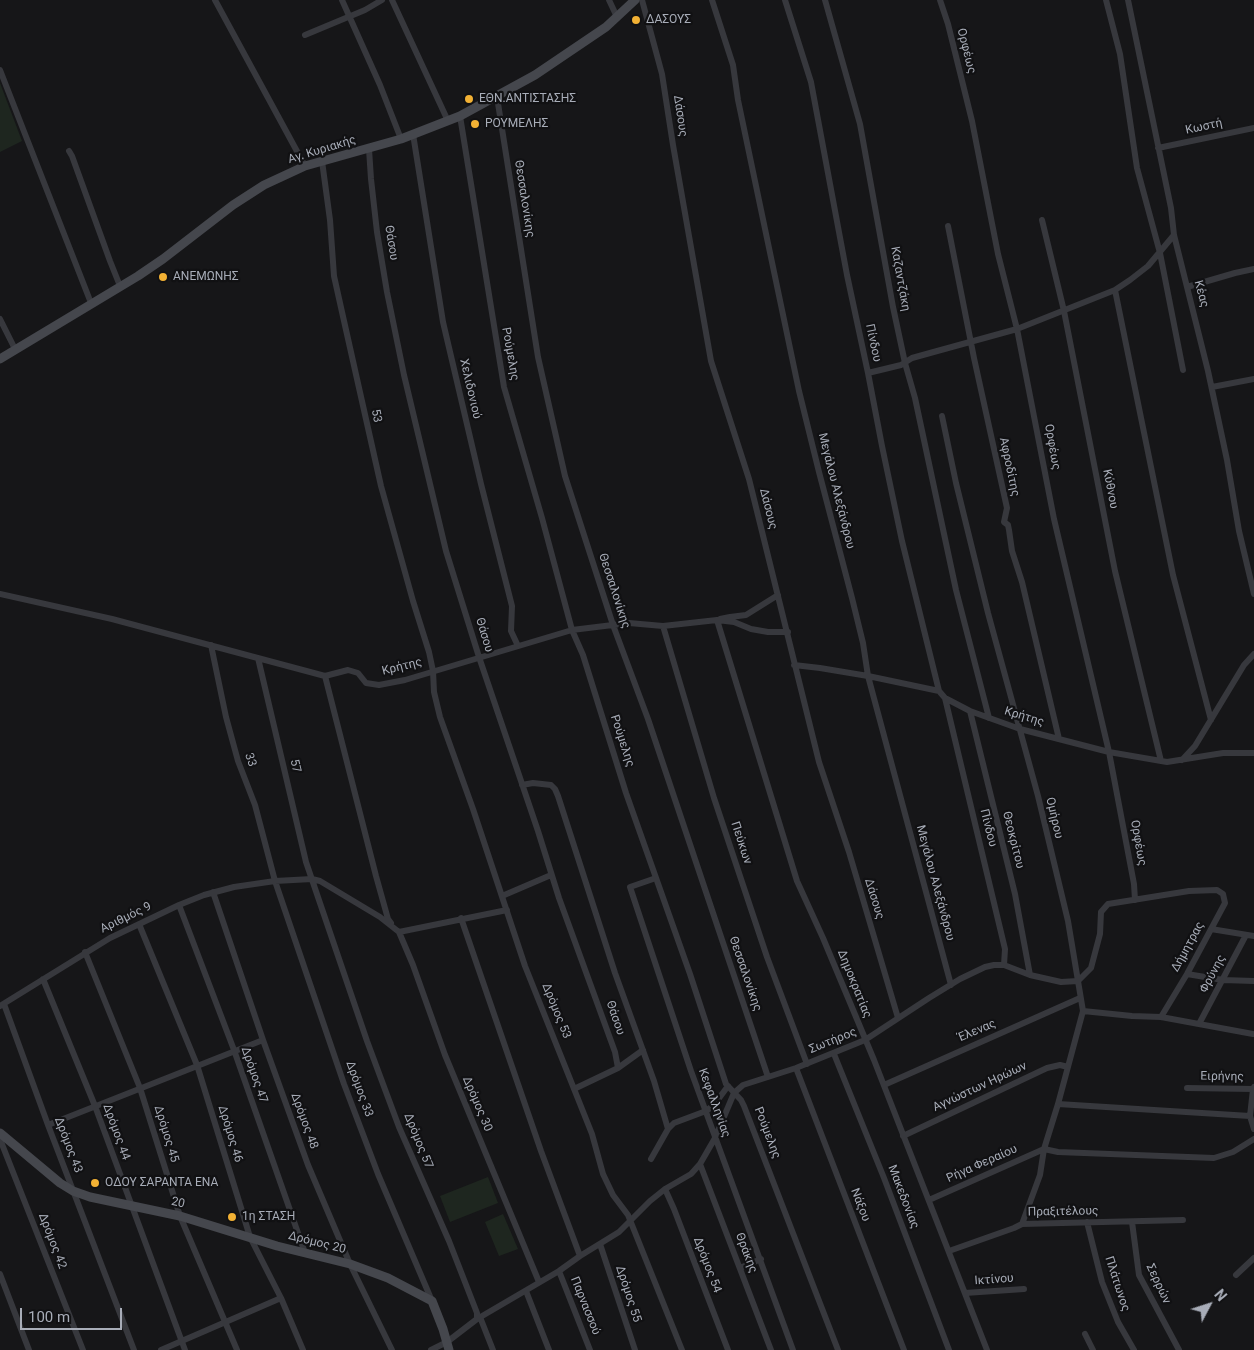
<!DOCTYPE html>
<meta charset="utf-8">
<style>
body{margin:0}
#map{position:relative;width:1254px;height:1350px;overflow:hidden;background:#161618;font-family:Roboto,sans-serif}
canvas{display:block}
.north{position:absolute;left:1184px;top:1280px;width:50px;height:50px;-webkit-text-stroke:4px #111113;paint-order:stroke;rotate:50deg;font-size:14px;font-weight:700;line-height:20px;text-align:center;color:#a8adb8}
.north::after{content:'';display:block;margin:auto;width:18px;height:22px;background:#a8adb8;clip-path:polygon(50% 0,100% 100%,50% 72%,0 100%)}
.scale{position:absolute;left:20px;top:1308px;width:102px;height:22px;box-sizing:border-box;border:2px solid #a8adb8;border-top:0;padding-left:6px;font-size:15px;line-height:18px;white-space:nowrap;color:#a8adb8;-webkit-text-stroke:4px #111113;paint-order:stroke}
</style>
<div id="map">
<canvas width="1254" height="1350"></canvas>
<div class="north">N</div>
<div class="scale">100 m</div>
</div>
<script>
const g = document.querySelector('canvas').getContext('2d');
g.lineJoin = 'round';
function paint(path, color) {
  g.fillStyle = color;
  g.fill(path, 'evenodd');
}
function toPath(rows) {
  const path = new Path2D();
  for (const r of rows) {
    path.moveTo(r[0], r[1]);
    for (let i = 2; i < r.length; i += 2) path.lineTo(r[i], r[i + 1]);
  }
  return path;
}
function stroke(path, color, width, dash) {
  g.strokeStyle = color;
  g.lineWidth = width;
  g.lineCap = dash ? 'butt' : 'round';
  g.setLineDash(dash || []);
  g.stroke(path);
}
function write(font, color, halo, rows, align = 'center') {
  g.font = font + ' Roboto,sans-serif';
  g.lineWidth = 4.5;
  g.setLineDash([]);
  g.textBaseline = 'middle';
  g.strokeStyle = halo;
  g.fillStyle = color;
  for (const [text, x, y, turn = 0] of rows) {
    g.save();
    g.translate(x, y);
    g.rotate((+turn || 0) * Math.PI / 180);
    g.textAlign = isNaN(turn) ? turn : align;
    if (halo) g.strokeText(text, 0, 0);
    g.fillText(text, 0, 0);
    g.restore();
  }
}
const green = toPath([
 [0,83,22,141,0,152],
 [488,1177,498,1203,450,1222,440,1196],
 [503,1214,518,1249,499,1256,485,1222]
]);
const street = toPath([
 [215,0,305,166],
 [342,0,380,85,401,139],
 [392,0,448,121],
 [609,0,617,17],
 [642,0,662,74,673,145,711,361,749,479,819,762,849,852,898,1018],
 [712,0,733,65,738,100,799,391,819,472,852,598,863,643,868,676,951,985],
 [785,0,811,82,847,275,868,373,882,446,902,541,939,691],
 [825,0,860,124,893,307,905,363,915,398,956,590,989,718],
 [940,0,948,24,972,121,998,254,1017,329,1054,519,1109,752,1134,884,1135,900],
 [1106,0,1120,54,1137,168,1160,253,1183,370],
 [1128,0,1171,208,1174,235,1208,371,1227,460,1239,531,1254,594],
 [305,35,365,10,382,0],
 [0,70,91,303],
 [497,97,538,357,565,476,613,625,648,719,768,1077],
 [460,116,504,387,542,518,572,630,583,655,626,793,690,974,726,1084,741,1100,744,1106,838,1350],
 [413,134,443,322,481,484,512,606,511,631,518,646],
 [1158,148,1254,128],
 [369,149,371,179,377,232,387,292,404,375,446,551,479,657,538,831,559,898,615,1052,618,1068,574,1089],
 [69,151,72,156,110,261,120,286],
 [322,161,330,220,334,276,342,312,381,486,413,601,429,652,433,671,434,692,440,717,473,809,525,966,592,1134,603,1174,613,1195,628,1215,682,1350],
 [1042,220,1064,311,1115,571,1161,761],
 [948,226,974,358,1007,508,1004,522,1008,525,1009,530,1012,551,1022,582,1059,739],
 [1187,287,1235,273,1254,269],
 [1115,290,1173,575,1211,720],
 [0,319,15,349],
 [868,373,901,365,912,358,930,353,1017,329,1115,290,1130,280,1148,266,1174,235],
 [1212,387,1254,379],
 [942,416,956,483,988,613,1038,796,1068,921,1083,1011,1058,1104,1044,1149,1040,1175,1022,1224],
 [0,594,112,619,325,676,348,670,358,673,366,683,379,685,405,680,572,630,629,623,663,626,717,620,734,622,751,629,768,632,788,632],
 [720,619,730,617,746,615,778,595],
 [717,620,797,881,823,938,874,1060,987,1350],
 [663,626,714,798,767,957,807,1064],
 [211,645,226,717,238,761,255,805,275,881,344,1084,378,1174,432,1301],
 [258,658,306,862,367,1041,399,1127,449,1241,477,1313,477,1319],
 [794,665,820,668,868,676,939,691,945,698,970,711,1020,729,1109,752,1167,762,1223,753,1254,753],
 [325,676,376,876,388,919,391,923],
 [945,698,1005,949,1004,965],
 [970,711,1015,894,1030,975],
 [1182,760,1195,746,1244,665,1254,654],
 [522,785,533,783,551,785,555,789,558,796,615,973,654,1081,668,1129],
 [656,878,630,887,691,1071,793,1350],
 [213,892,263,1040,308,1165,350,1264,392,1350],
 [502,896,551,875],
 [179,905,234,1050,305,1253],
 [461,918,541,1151,580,1256],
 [139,924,197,1065,250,1237,281,1298,303,1350],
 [1211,929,1254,936],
 [399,932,507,910],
 [85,952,140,1088,180,1216,237,1350],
 [1187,974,1223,980,1254,981],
 [43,979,95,1106,185,1350],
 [4,1004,48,1125,134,1350],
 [0,1006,110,938,179,905,204,895,234,887,275,881,312,879,320,881,380,917,399,932,413,965,445,1055,539,1282],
 [1083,1011,1132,1016,1161,1017,1253,1034],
 [1199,1024,1246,935],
 [834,1054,884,1178,949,1350],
 [618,1068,643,1050],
 [796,1068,904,1350],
 [884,1085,1080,998],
 [1187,1088,1253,1089,1254,1087],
 [1253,1089,1250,1116,1254,1129],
 [1058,1104,1250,1116],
 [48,1125,263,1040],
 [903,1136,1047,1068,1060,1065,1068,1067],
 [0,1139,83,1350],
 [651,1159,668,1129,674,1123,706,1111,714,1105,728,1086],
 [700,1164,771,1350],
 [665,1189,674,1209,728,1350],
 [929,1200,1044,1149,1058,1152,1214,1158,1233,1152,1254,1139],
 [1087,1222,1102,1282,1118,1322,1134,1350],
 [1132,1222,1139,1275,1179,1350],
 [600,1244,635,1350],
 [949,1251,1014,1228,1022,1224,1183,1220],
 [740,1268,761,1259],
 [559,1271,590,1350],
 [0,1274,29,1350],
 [1236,1275,1254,1258],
 [526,1291,549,1350],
 [965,1293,1024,1289],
 [480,1317,493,1350],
 [1085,1334,1093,1350],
 [161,1350,281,1298],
 [431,1350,447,1342,477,1319,559,1271,580,1256,619,1232,650,1201,665,1189,691,1174,700,1164,715,1138,734,1093,743,1085,796,1068,865,1040,929,998,960,979,985,967,994,965,1004,965,1030,975,1061,982,1078,981,1091,968,1100,934,1101,912,1108,904,1189,891,1217,890,1223,894,1225,903,1187,974,1161,1017]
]);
const secondary = toPath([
 [0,359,138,276,163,259,233,205,264,185,305,166,401,139,460,116,535,75,606,27,635,0],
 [0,1133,60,1183,73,1191,90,1197,180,1216,277,1246,350,1264,388,1278,432,1301,443,1329,449,1350]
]);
const markers = [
 [636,20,5,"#f2b134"],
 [469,99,5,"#f2b134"],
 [475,124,5,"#f2b134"],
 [163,277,5,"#f2b134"],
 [95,1183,5,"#f2b134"],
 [232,1217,5,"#f2b134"]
];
const poiNames = [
 ["ΔΑΣΟΥΣ",646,20],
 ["ΕΘΝ.ΑΝΤΙΣΤΑΣΗΣ",479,99],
 ["ΡΟΥΜΕΛΗΣ",485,124],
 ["ΑΝΕΜΩΝΗΣ",173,277],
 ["ΟΔΟΥ ΣΑΡΑΝΤΑ ΕΝΑ",105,1183],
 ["1η ΣΤΑΣΗ",242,1217]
];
const streetNames = [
 ["Ορφέως",966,51,76],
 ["Δάσους",680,116,82],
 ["Κωστή",1204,127,-12],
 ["Αγ. Κυριακής",322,150,-17],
 ["Θεσσαλονίκης",524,199,81],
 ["Θάσου",391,243,81],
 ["Καζαντζάκη",900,279,80],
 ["Κέας",1201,294,75],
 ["Πίνδου",873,343,78],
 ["Ρούμελης",510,354,80],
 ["Χελιδονιού",470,389,77],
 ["53",376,416,78],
 ["Ορφέως",1052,447,80],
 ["Αφροδίτης",1009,467,78],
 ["Κύθνου",1110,489,79],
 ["Μεγάλου Αλεξάνδρου",836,491,76],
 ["Δάσους",768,509,76],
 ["Θεσσαλονίκης",614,591,72],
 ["Θάσου",484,635,73],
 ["Κρήτης",402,667,-14],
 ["Κρήτης",1024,717,17],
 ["Ρούμελης",622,741,72],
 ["33",250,760,71],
 ["57",295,766,76],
 ["Ομήρου",1054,818,77],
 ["Πίνδου",988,828,76],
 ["Θεοκρίτου",1013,840,76],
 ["Πεύκων",741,843,72],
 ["Ορφέως",1138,843,80],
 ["Μεγάλου Αλεξάνδρου",935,883,75],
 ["Δάσους",874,899,73],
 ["Αριθμός 9",126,918,-26],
 ["Δήμητρας",1188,947,-61],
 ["Θεσσαλονίκης",745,974,71],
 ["Φρύνης",1213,974,-62],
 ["Δημοκρατίας",854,984,68],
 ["Δρόμος 53",556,1011,68],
 ["Θάσου",615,1018,71],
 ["Έλενας",977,1031,-23],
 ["Σωτήρος",833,1041,-22],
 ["Δρόμος 47",254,1075,71],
 ["Ειρήνης",1222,1077,1],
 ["Αγνώστων Ηρώων",980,1087,-25],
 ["Δρόμος 33",359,1089,70],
 ["Κεφαλληνίας",714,1103,70],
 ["Δρόμος 30",477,1104,67],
 ["Δρόμος 48",304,1121,70],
 ["Δρόμος 44",116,1132,70],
 ["Ρούμελης",767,1133,69],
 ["Δρόμος 45",166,1134,73],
 ["Δρόμος 46",230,1134,73],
 ["Δρόμος 57",418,1141,68],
 ["Δρόμος 43",68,1145,69],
 ["Ρήγα Φεραίου",982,1164,-24],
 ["Μακεδονίας",903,1197,69],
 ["20",178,1203,13],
 ["Νάξου",860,1205,69],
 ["Πραξιτέλους",1063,1212,-1],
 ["Δρόμος 42",52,1241,69],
 ["Δρόμος 20",317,1243,14],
 ["Θράκης",746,1253,69],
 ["Δρόμος 54",707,1265,69],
 ["Ικτίνου",994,1280,-4],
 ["Πλάτωνος",1117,1284,72],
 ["Σερρών",1158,1284,65],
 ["Δρόμος 55",628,1294,72],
 ["Παρνασσού",585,1306,68]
];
paint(green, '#1e261f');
stroke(street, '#37383d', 6);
stroke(secondary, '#45474d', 9);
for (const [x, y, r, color] of markers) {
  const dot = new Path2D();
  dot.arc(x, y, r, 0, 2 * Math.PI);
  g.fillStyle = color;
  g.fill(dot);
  stroke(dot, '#111113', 2);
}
write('12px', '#a8adb8', '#111113', poiNames, 'left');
write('12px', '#a8adb8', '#111113', streetNames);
</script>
